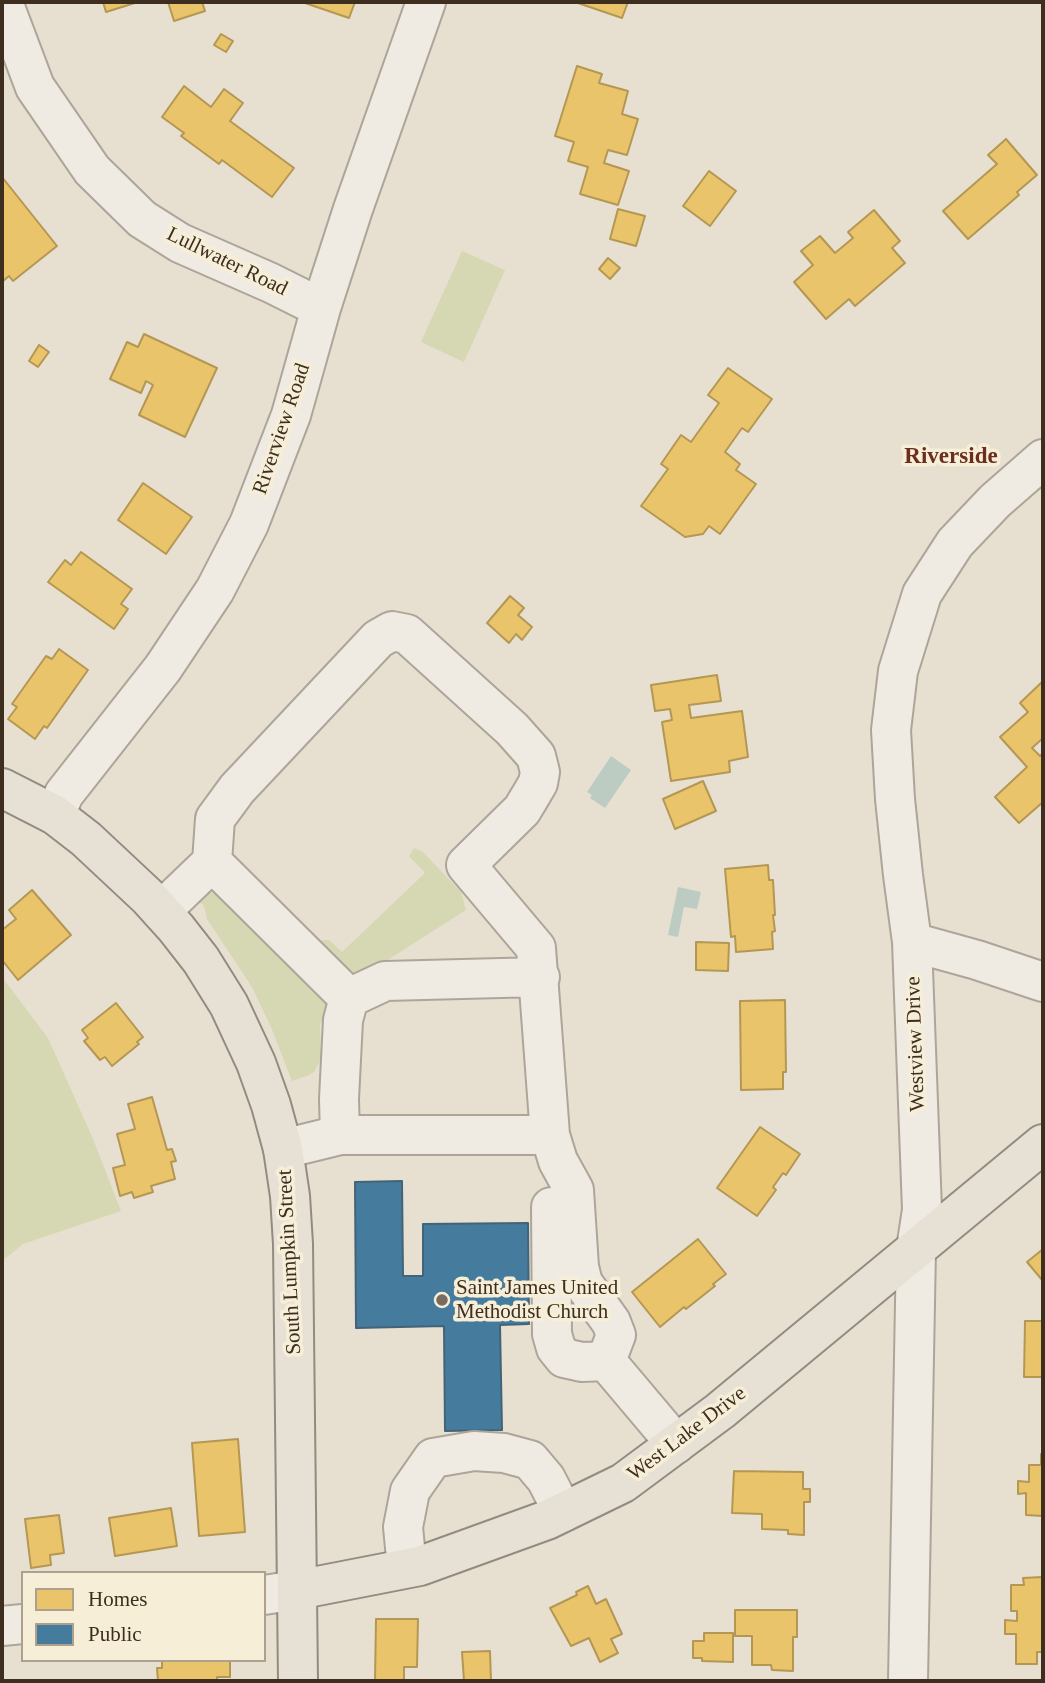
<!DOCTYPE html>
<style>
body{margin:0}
#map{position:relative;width:1045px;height:1683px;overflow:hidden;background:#e7e0d1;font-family:Georgia,serif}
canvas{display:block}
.frame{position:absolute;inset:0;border:4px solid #3d2e20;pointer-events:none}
.legend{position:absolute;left:21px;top:1571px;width:245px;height:91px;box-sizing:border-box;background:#f7eed8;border:2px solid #ada18e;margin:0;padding:9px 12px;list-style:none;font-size:21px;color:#3d2e20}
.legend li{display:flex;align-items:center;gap:14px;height:35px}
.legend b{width:35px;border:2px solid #ada18e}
</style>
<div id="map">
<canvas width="1045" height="1683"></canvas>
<div class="frame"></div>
<ul class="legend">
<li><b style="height:19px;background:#e9c46a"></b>Homes</li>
<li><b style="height:19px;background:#457b9d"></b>Public</li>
</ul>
</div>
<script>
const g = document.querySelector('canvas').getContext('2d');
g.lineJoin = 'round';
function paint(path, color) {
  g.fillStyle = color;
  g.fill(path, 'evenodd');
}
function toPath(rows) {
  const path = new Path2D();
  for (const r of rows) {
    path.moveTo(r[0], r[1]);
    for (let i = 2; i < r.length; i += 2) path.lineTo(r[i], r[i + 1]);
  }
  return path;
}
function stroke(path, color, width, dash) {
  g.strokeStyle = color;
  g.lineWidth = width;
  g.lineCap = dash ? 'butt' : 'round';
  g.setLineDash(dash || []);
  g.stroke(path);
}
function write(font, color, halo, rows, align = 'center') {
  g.font = font + ' Georgia,serif';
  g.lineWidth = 7;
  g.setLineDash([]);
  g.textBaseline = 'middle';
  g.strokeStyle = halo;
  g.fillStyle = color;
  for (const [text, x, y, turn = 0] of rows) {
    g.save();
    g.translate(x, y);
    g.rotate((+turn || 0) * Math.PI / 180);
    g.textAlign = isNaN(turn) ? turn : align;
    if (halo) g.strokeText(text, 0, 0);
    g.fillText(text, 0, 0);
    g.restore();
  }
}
const green = toPath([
 [462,251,505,270,464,362,421,342],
 [414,848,423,852,461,892,466,910,364,975,352,977,316,948,322,940,329,940,342,952,425,873,409,856],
 [217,892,329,1003,320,1025,321,1059,314,1072,307,1076,292,1081,271,1027,252,987,207,919,204,906,200,902,209,893],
 [2,977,48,1038,93,1139,121,1211,23,1244,2,1261]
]);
const water = toPath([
 [611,756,631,770,605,808,590,798,592,795,587,792],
 [678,887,701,892,697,909,684,907,678,937,668,935]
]);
const homes = toPath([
 [103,2,138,2,106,12,103,2],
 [168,2,202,2,205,11,174,21,168,2],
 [302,2,355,2,349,18,302,2],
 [575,2,628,2,622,18,575,2],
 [221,34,233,41,226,52,214,45,221,34],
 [577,66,602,74,599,83,628,91,622,114,638,119,627,155,608,150,604,163,629,171,618,205,580,194,588,167,568,161,574,142,555,136,577,66],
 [184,86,211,107,224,89,243,103,230,121,294,168,272,197,222,160,219,164,181,136,184,133,162,117,184,86],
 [1006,139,1037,175,1017,192,1019,195,968,239,943,211,997,164,988,155,1006,139],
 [709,171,736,191,710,226,683,206,709,171],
 [2,177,57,246,13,281,9,276,2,282,2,177],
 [618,209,645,216,636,246,610,239,618,209],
 [874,210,900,241,892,248,905,263,855,306,849,299,826,319,794,282,813,265,801,251,820,236,835,253,853,238,848,232,874,210],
 [608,258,620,268,610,279,599,269,608,258],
 [144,334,217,368,185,437,139,415,153,385,146,381,141,393,110,379,127,342,138,347,144,334],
 [39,345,49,352,38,367,29,361,39,345],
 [728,368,772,399,748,432,742,428,725,452,740,464,736,470,756,484,720,534,709,526,703,534,685,537,641,506,668,469,661,464,681,435,691,442,719,403,708,395,728,368],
 [143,483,192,517,166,554,118,520,143,483],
 [81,552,132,589,121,604,128,609,114,629,48,582,65,560,71,565,81,552],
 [510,596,524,608,518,615,532,627,522,640,516,634,509,643,487,623,510,596],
 [59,649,88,670,47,728,44,726,35,739,8,719,17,707,12,704,46,656,52,659,59,649],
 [717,675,721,701,689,705,691,718,742,711,748,757,729,761,730,772,671,781,662,722,672,720,670,709,655,711,651,685,717,675],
 [1043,681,1043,738,1032,748,1040,756,1043,753,1043,796,1042,798,1043,802,1019,823,995,797,1027,767,1000,737,1028,712,1020,703,1043,681],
 [703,781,716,811,675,829,663,799,703,781],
 [768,865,769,880,773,880,775,915,773,915,775,931,772,932,773,949,736,952,735,936,731,937,725,869,768,865],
 [32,890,71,935,18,980,2,960,2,930,16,919,9,910,32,890],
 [696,942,729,943,728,971,696,970,696,942],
 [785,1000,786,1072,783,1072,783,1089,741,1090,740,1001,785,1000],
 [116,1003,143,1037,137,1042,139,1044,112,1066,105,1057,100,1060,84,1041,88,1038,82,1030,116,1003],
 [152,1097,167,1150,172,1149,176,1161,171,1162,175,1179,151,1186,153,1192,134,1198,132,1192,120,1196,113,1168,125,1165,117,1134,135,1129,128,1104,152,1097],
 [760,1127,800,1154,786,1175,783,1173,773,1187,776,1190,757,1216,717,1188,760,1127],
 [698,1239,726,1274,713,1284,715,1286,686,1309,684,1307,660,1327,632,1292,698,1239],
 [1043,1249,1043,1281,1027,1262,1043,1249],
 [1025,1321,1043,1321,1043,1377,1024,1377,1025,1321],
 [238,1439,245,1532,199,1536,192,1443,238,1439],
 [1041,1454,1043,1454,1043,1516,1026,1515,1026,1493,1018,1494,1018,1481,1029,1482,1029,1465,1041,1465,1041,1454],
 [734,1471,803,1472,803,1489,810,1489,810,1502,804,1502,804,1535,788,1534,788,1530,762,1529,762,1514,732,1513,734,1471],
 [171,1508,177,1546,115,1556,109,1518,171,1508],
 [59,1515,64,1553,50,1555,51,1565,31,1568,25,1519,59,1515],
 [1042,1577,1043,1652,1037,1652,1037,1664,1016,1664,1016,1634,1005,1634,1005,1620,1017,1621,1017,1611,1011,1611,1011,1585,1024,1585,1023,1578,1042,1577],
 [588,1586,596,1604,606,1599,622,1634,611,1639,618,1653,600,1662,589,1638,571,1646,550,1608,577,1595,576,1592,588,1586],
 [735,1610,797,1610,797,1637,793,1637,793,1671,772,1670,771,1665,752,1665,752,1636,735,1636,735,1610],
 [376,1619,418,1619,417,1667,404,1667,404,1681,375,1681,376,1619],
 [704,1633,733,1633,733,1662,702,1661,702,1658,693,1658,693,1641,704,1641,704,1633],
 [490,1651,491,1681,464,1681,462,1652,490,1651],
 [162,1660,230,1660,230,1677,217,1677,217,1681,158,1681,157,1668,162,1668,162,1660]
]);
const public = toPath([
 [402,1181,403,1276,423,1276,423,1224,528,1223,529,1324,500,1325,502,1430,445,1431,444,1326,356,1328,355,1182,402,1181]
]);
const minor = toPath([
 [3,2,35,87,92,170,142,219,180,243,271,283,321,308],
 [55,815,64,794,163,668,215,590,249,524,291,415,321,308,353,209,426,2],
 [212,862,215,819,237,789,378,639,392,631,407,634,512,729,536,756,540,772,538,783,531,795,522,810,466,865,536,948,550,1135,558,1161,574,1190,579,1267,583,1283,611,1322,616,1335,606,1361],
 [161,911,212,862,349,998,385,981,540,977],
 [912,942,977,960,1043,982],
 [340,1135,339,1099,343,1020,349,998],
 [283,1149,340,1135,550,1135],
 [551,1207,552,1334,556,1348,564,1358,582,1362,606,1361],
 [606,1361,676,1444],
 [407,1568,403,1527,410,1491,433,1458,474,1451,504,1453,530,1460,546,1479,563,1512],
 [264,1595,297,1590],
 [2,1626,23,1624],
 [908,1681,916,1249,922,1210,912,942,903,875,895,799,891,730,898,671,922,594,955,543,995,501,1043,459]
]);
const major = toPath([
 [2,788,55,815,86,839,148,897,176,928,201,960,229,1005,256,1063,271,1105,283,1149,290,1196,293,1244,298,1681],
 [297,1590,420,1566,547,1520,623,1483,720,1411,1043,1144]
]);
const markers = [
 [442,1300,7,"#786c5e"]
];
const streetNames = [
 ["Lullwater Road",227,262,26],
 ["Riverview Road",282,429,-71],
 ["Westview Drive",916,1044,-92],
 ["South Lumpkin Street",290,1262,-93],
 ["West Lake Drive",687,1434,-37]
];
const poiNames = [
 ["Saint James United",456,1288],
 ["Methodist Church",456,1312]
];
const neighbourhoodNames = [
 ["Riverside",951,457]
];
paint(green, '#d6d7b3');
paint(water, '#bcccc2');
paint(homes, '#e9c46a');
stroke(homes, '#b59754', 2);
paint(public, '#457b9d');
stroke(public, '#436478', 2);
stroke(minor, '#ada599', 42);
stroke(major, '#928b80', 42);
stroke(minor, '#efebe3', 38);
stroke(major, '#e6e1d4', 38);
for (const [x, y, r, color] of markers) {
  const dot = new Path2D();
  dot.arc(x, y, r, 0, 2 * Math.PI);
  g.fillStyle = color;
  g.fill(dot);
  stroke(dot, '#f7eed8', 2.5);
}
write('21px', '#3d2e20', '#f7eed8', streetNames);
write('21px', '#3d2e20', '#f7eed8', poiNames, 'left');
write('bold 23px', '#6b2e1e', '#f7eed8', neighbourhoodNames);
</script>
